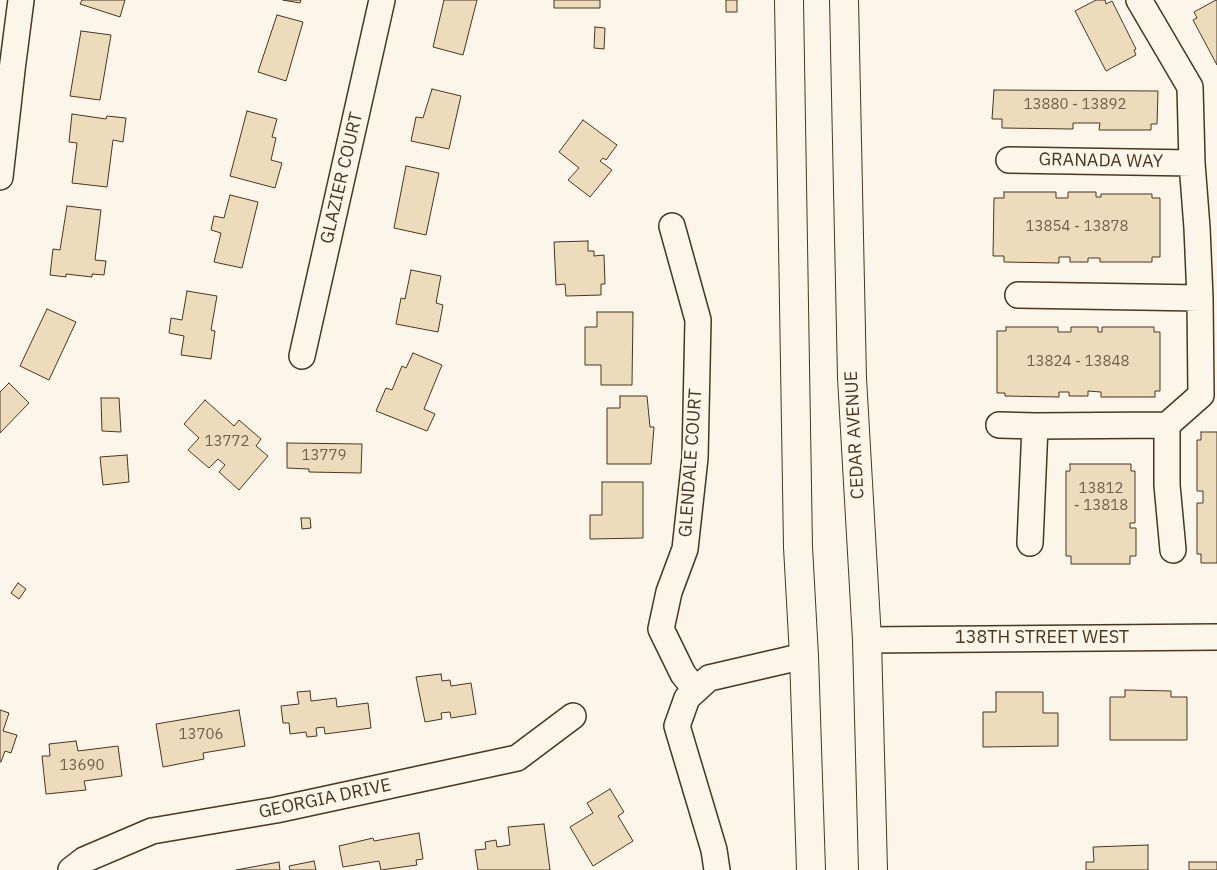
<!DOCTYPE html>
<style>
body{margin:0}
canvas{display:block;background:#fbf6e9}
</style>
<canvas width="1217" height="870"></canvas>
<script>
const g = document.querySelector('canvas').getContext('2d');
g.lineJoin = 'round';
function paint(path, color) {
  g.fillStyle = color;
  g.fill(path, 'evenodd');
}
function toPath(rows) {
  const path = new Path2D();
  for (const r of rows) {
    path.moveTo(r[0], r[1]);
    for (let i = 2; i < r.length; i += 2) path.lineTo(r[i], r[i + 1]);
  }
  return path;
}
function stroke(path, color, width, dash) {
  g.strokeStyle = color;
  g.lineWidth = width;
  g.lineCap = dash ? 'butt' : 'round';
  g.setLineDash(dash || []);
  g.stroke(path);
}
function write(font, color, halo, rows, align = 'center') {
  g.font = font + ' "IBM Plex Sans",sans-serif';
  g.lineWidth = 4;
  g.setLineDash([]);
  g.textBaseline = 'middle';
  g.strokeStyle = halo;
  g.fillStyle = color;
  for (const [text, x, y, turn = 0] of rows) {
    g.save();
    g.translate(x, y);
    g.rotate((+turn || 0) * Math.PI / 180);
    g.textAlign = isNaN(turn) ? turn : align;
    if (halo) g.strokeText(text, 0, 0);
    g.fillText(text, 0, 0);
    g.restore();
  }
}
const building = toPath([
 [82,0,125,0,120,17,80,4,82,0],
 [283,0,301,0,300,3,283,0],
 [444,0,477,0,463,55,433,47,444,0],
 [554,0,600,0,600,8,554,8,554,0],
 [726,0,737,0,737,12,726,12,726,0],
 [1096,0,1105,0,1106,4,1112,1,1136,49,1134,50,1136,55,1106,71,1075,11,1096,0],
 [1216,0,1217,0,1217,65,1193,20,1197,18,1194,12,1216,0],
 [277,15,303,22,286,81,258,72,277,15],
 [595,27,605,28,604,49,594,48,595,27],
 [81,31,111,35,100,100,70,96,81,31],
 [432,89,461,96,449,149,411,141,416,117,423,118,432,89],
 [994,90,1158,91,1157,124,1151,124,1151,130,1099,130,1100,123,1073,123,1073,129,1002,128,1002,119,992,119,994,90],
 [247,111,277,119,272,137,276,138,271,160,282,163,275,188,230,176,247,111],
 [72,114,106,119,107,116,126,118,123,142,113,140,107,187,72,183,77,143,69,142,72,114],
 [583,120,617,145,606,160,603,158,600,161,612,170,590,197,568,180,579,168,559,152,583,120],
 [406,166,439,173,426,235,394,228,406,166],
 [1004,192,1056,192,1056,198,1068,198,1068,192,1096,192,1096,197,1101,197,1101,194,1152,194,1152,198,1160,198,1160,257,1152,257,1152,262,1100,262,1100,258,1088,258,1088,262,1070,262,1070,257,1059,257,1059,263,1004,262,1004,256,993,256,994,198,1004,198,1004,192],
 [230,195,258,202,242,268,214,262,221,233,211,230,214,216,224,218,230,195],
 [67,206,101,210,95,260,106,261,104,275,92,274,92,277,66,274,66,277,50,275,53,249,60,250,67,206],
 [588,241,588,251,594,251,594,256,604,255,605,284,601,284,601,295,566,296,565,284,556,285,554,242,588,241],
 [411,270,441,276,436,303,443,305,438,332,396,324,401,298,405,299,411,270],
 [187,291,217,296,211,330,215,331,211,359,181,355,184,336,169,333,171,318,182,320,187,291],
 [47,309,76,322,49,380,20,366,47,309],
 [597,312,633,312,632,385,601,385,601,365,585,365,585,327,597,327,597,312],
 [1006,327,1058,327,1058,332,1071,332,1071,327,1098,327,1098,332,1102,332,1102,327,1154,327,1154,332,1160,332,1160,391,1155,391,1155,397,1101,397,1101,392,1088,391,1088,396,1069,396,1069,392,1059,392,1059,397,1005,396,1005,393,997,393,997,331,1006,331,1006,327],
 [413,353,442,365,424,409,435,414,427,431,376,411,386,388,392,390,402,366,406,368,413,353],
 [9,383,29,403,0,433,0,392,9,383],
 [620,396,647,396,650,427,654,427,651,464,607,464,607,408,620,408,620,396],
 [101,398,119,398,121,432,102,431,101,398],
 [205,400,234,426,239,420,261,439,256,446,268,456,239,490,219,472,225,465,218,459,209,468,188,450,199,438,184,424,205,400],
 [1201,432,1217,432,1217,563,1201,563,1201,554,1197,554,1197,503,1203,503,1203,491,1197,491,1197,440,1201,440,1201,432],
 [287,443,362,444,361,473,309,472,309,469,287,468,287,443],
 [127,455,129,482,103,485,100,457,127,455],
 [1070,464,1131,464,1131,471,1135,471,1135,523,1130,523,1130,528,1136,528,1136,556,1130,556,1130,564,1071,564,1071,556,1066,556,1066,471,1070,471,1070,464],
 [602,482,643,482,643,538,590,539,590,515,602,515,602,482],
 [301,518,310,518,311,528,302,529,301,518],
 [18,583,26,589,19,599,11,593,18,583],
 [441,674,442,681,450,680,451,686,471,683,476,714,451,718,450,712,441,713,442,719,425,722,416,677,441,674],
 [1125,690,1171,691,1171,697,1187,697,1187,740,1110,740,1110,697,1125,697,1125,690],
 [310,691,311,701,336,698,337,707,368,703,371,728,325,734,324,727,316,728,317,736,307,737,306,732,290,734,289,723,283,723,281,706,299,704,297,692,310,691],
 [996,692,1043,692,1043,713,1058,713,1058,746,983,747,983,712,996,712,996,692],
 [0,710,9,713,3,731,17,735,11,753,5,751,1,762,0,762,0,710],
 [239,710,245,746,203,753,204,759,163,767,156,724,239,710],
 [76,741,78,751,118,746,122,776,84,781,86,790,46,794,42,756,50,756,49,744,76,741],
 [610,789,624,812,618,816,633,841,593,866,570,827,593,813,587,803,610,789],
 [544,824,550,870,478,870,475,850,486,849,485,842,496,840,497,847,510,845,508,827,544,824],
 [419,833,423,859,416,860,417,865,381,870,379,861,343,867,339,846,373,838,374,841,419,833],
 [1148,845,1148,870,1086,870,1086,862,1094,862,1093,847,1148,845],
 [314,861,316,870,290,870,289,866,314,861],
 [279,862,280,870,236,870,279,862],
 [1189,862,1217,862,1217,870,1189,870,1189,862]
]);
const minor = toPath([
 [1139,0,1190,87,1192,163,1197,228,1200,298,1201,395,1167,425,1167,485,1173,550],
 [1009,160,1192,163],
 [0,177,12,70,21,0],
 [672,226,698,320,695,458,685,549,669,592,661,629,683,674,696,690],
 [1018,295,1200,298],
 [302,356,382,0],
 [999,425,1035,426,1167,425],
 [1030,543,1035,426],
 [867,640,1217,637],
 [71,870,84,860,152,831,276,810,517,758,573,716],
 [717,870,714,850,677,726,687,698,709,678,804,656]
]);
const highway = toPath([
 [789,0,798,547,804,656,811,870],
 [844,0,852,378,867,640,873,870]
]);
const numberNames = [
 ["13880 - 13892",1075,105],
 ["13854 - 13878",1077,227],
 ["13824 - 13848",1078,362],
 ["13772",227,442],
 ["13779",324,456],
 ["13812",1101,489],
 ["- 13818",1101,506],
 ["13706",201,735],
 ["13690",82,766]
];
const streetNames = [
 ["GRANADA WAY",1101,161,1],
 ["GLAZIER COURT",342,178,-77],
 ["CEDAR AVENUE",855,435,-93],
 ["GLENDALE COURT",691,463,-86],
 ["138TH STREET WEST",1042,638],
 ["GEORGIA DRIVE",325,799,-12]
];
paint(building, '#ecdcbc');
stroke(building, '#4a3520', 1);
stroke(minor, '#4a3520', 28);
stroke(highway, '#4a3520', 30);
stroke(minor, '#fbf6e9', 25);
stroke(highway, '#fbf6e9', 28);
write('15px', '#725f47', null, numberNames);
write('18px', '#4a3520', '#fbf6e9', streetNames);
</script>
